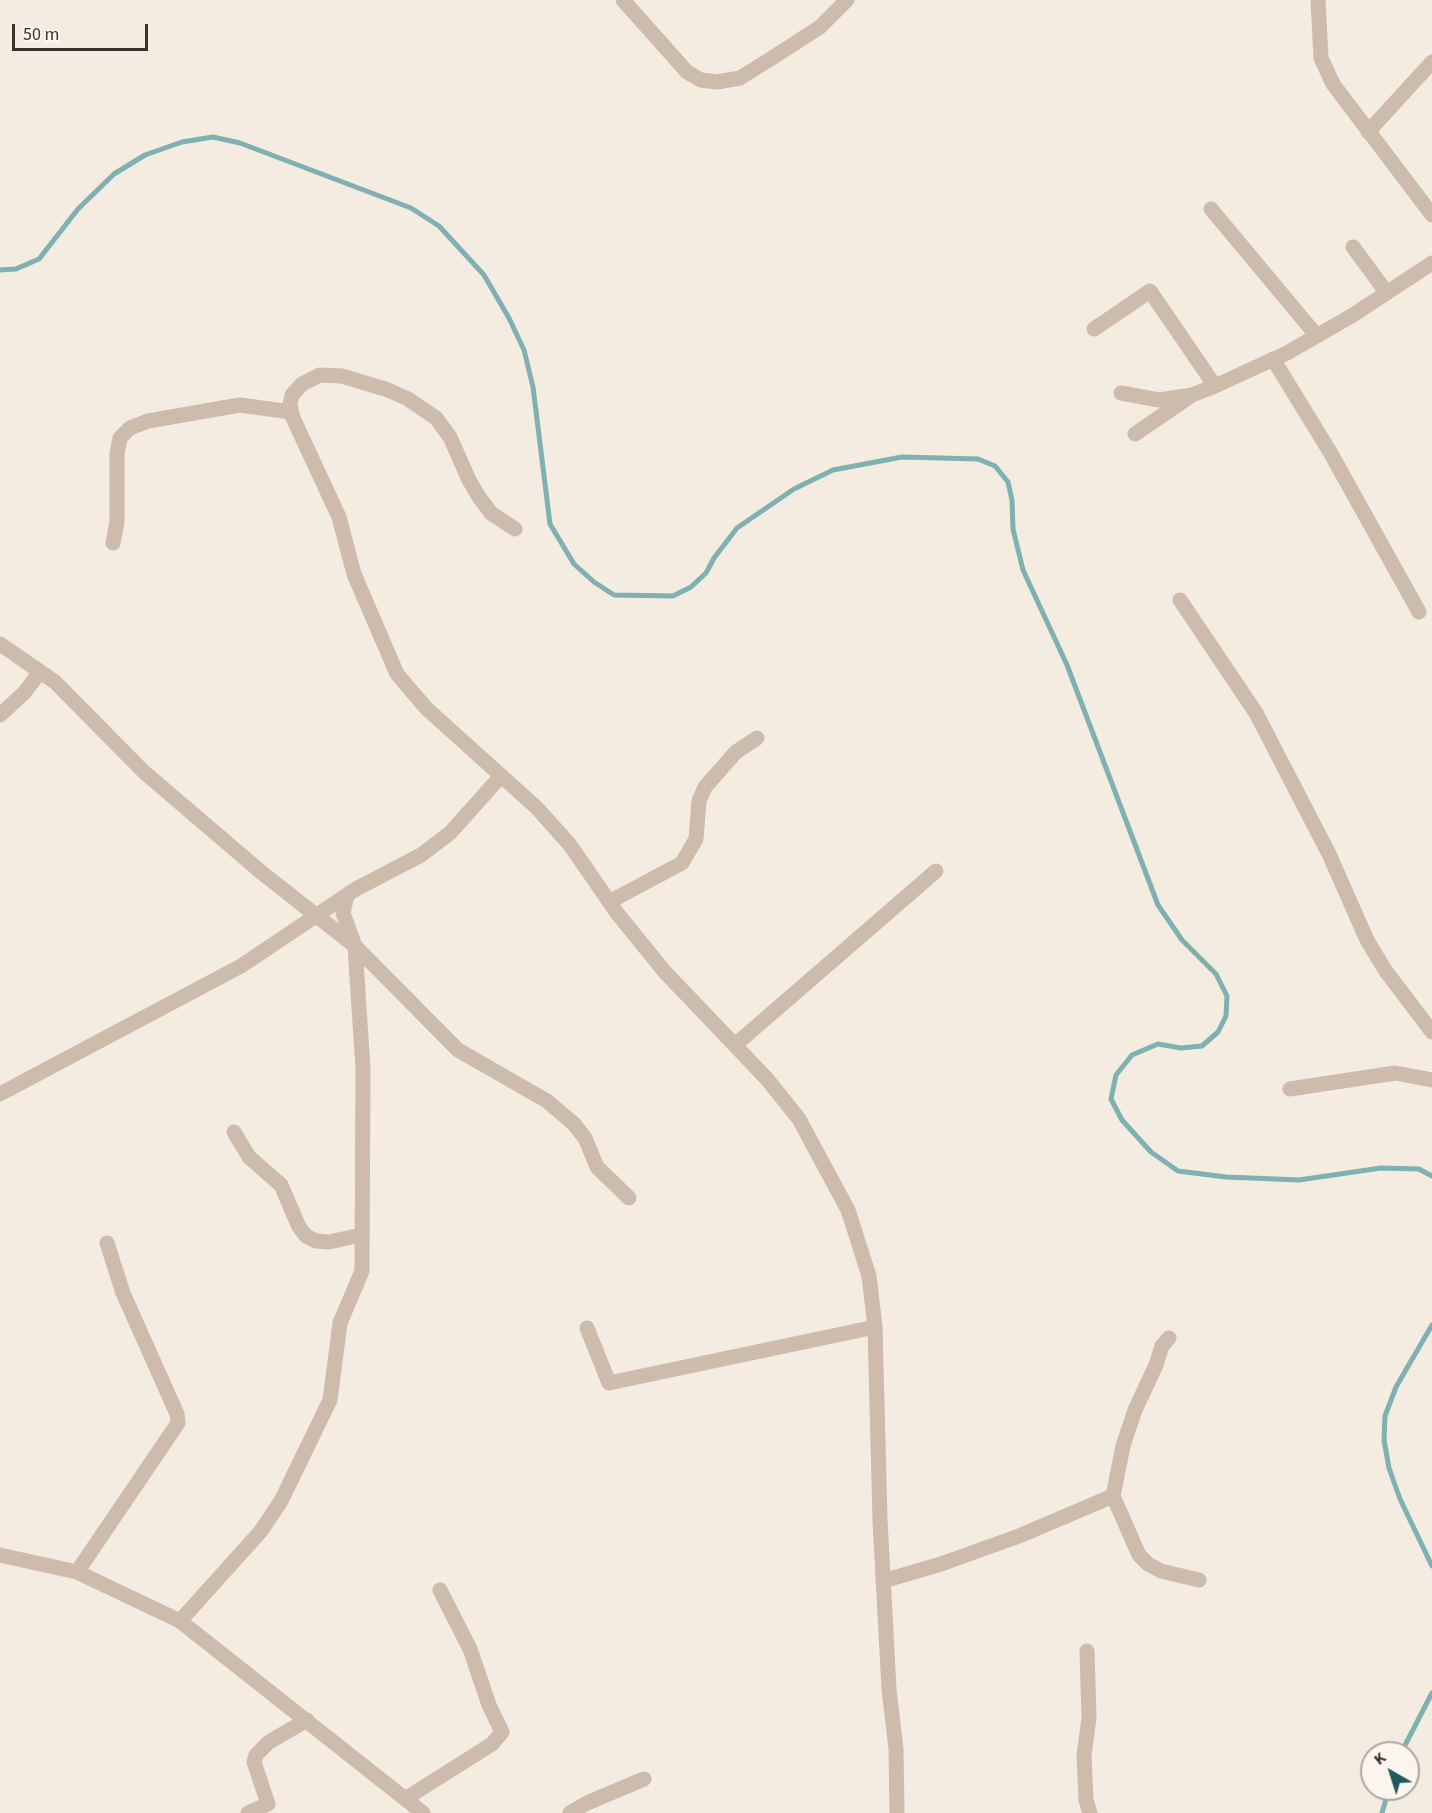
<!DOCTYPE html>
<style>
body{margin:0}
#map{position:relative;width:1432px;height:1813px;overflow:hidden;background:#f4ebe1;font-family:"Source Sans 3",sans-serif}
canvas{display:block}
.north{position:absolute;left:1360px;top:1741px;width:60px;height:60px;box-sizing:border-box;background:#fbf5ee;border:2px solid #aea6a0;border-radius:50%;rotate:321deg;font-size:16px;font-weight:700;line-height:24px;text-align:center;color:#3b302b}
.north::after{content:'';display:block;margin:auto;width:21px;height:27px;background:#1f5a5e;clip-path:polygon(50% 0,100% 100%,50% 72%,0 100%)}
.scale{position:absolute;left:12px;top:24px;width:136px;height:27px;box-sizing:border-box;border:3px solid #3b302b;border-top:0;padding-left:8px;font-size:18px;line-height:21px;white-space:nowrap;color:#3b302b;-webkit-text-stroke:4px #fbf5ee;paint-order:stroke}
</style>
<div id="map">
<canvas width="1432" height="1813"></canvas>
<div class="north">K</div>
<div class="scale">50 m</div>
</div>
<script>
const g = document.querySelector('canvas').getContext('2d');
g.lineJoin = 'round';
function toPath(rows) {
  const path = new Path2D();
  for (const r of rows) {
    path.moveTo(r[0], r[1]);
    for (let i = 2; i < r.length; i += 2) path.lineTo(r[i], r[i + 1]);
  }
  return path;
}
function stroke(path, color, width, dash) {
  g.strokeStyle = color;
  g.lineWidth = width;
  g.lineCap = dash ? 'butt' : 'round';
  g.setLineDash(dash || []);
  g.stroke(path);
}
const stream = toPath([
 [0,270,16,269,39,259,78,209,114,174,145,155,182,142,213,137,240,143,411,208,439,226,484,275,509,318,524,350,533,387,550,524,574,564,594,582,614,595,673,596,691,587,706,573,714,558,737,528,794,489,833,470,902,457,978,459,995,466,1008,482,1012,500,1013,529,1023,570,1067,665,1158,905,1182,940,1216,974,1227,996,1226,1016,1218,1032,1202,1046,1181,1048,1158,1044,1132,1055,1116,1075,1111,1099,1122,1120,1151,1152,1178,1171,1226,1177,1299,1180,1381,1168,1419,1169,1432,1176],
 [1432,1325,1396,1387,1385,1416,1384,1440,1389,1468,1400,1499,1432,1566],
 [1401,1753,1432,1693],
 [1382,1813,1389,1789]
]);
const minor = toPath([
 [623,0,687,72,701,80,717,82,740,78,772,58,820,27,847,0],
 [1318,0,1321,58,1333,84,1432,215],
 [1368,132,1432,62],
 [1211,209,1317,336],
 [1353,247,1387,293],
 [1094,329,1150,291,1215,386],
 [1273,359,1330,452,1419,612],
 [1121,393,1159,400,1192,395,1215,386,1287,353,1353,315,1432,263],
 [1135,434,1189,397],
 [515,529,491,513,479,497,469,480,450,437,436,418,408,399,388,390,342,376,320,375,302,384,292,395,290,405,293,418,339,517,354,574,397,674,426,708,537,808,570,845,617,913,664,971,767,1079,799,1119,848,1210,869,1276,875,1327,880,1520,889,1689,896,1749,897,1813],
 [113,543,117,522,117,454,120,438,130,428,148,421,240,405,291,412],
 [1180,600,1256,713,1329,854,1367,940,1385,970,1432,1032],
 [0,644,55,682,144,772,261,872,355,946,458,1050,547,1101,574,1124,585,1138,597,1167,629,1198],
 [0,715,24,693,40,672],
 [609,902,682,863,696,839,699,801,705,787,736,752,757,738],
 [735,1045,936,871],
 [1290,1089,1395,1073,1432,1080],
 [0,1094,241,966,356,889,421,855,450,833,501,776],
 [234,1132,249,1157,281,1185,299,1227,306,1236,316,1241,329,1242,361,1235],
 [587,1328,609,1383,875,1327],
 [1169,1338,1162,1346,1156,1365,1135,1410,1123,1446,1113,1496,1139,1555,1148,1564,1161,1571,1199,1580],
 [0,1555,77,1572,180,1621,423,1813],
 [77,1572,178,1423,177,1414,123,1293,107,1243],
 [883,1581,941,1564,1019,1536,1113,1496],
 [180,1621,261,1531,281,1501,330,1400,340,1323,362,1271,363,1069,355,946,343,913,347,895],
 [1087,1651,1089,1718,1084,1755,1086,1800,1090,1813],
 [405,1799,492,1744,502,1732,489,1705,470,1649,440,1590],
 [248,1813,268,1804,254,1762,256,1755,269,1742,307,1720],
 [570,1813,587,1803,644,1779]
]);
stroke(stream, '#7fb0b2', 5);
stroke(minor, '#cdbbac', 15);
</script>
